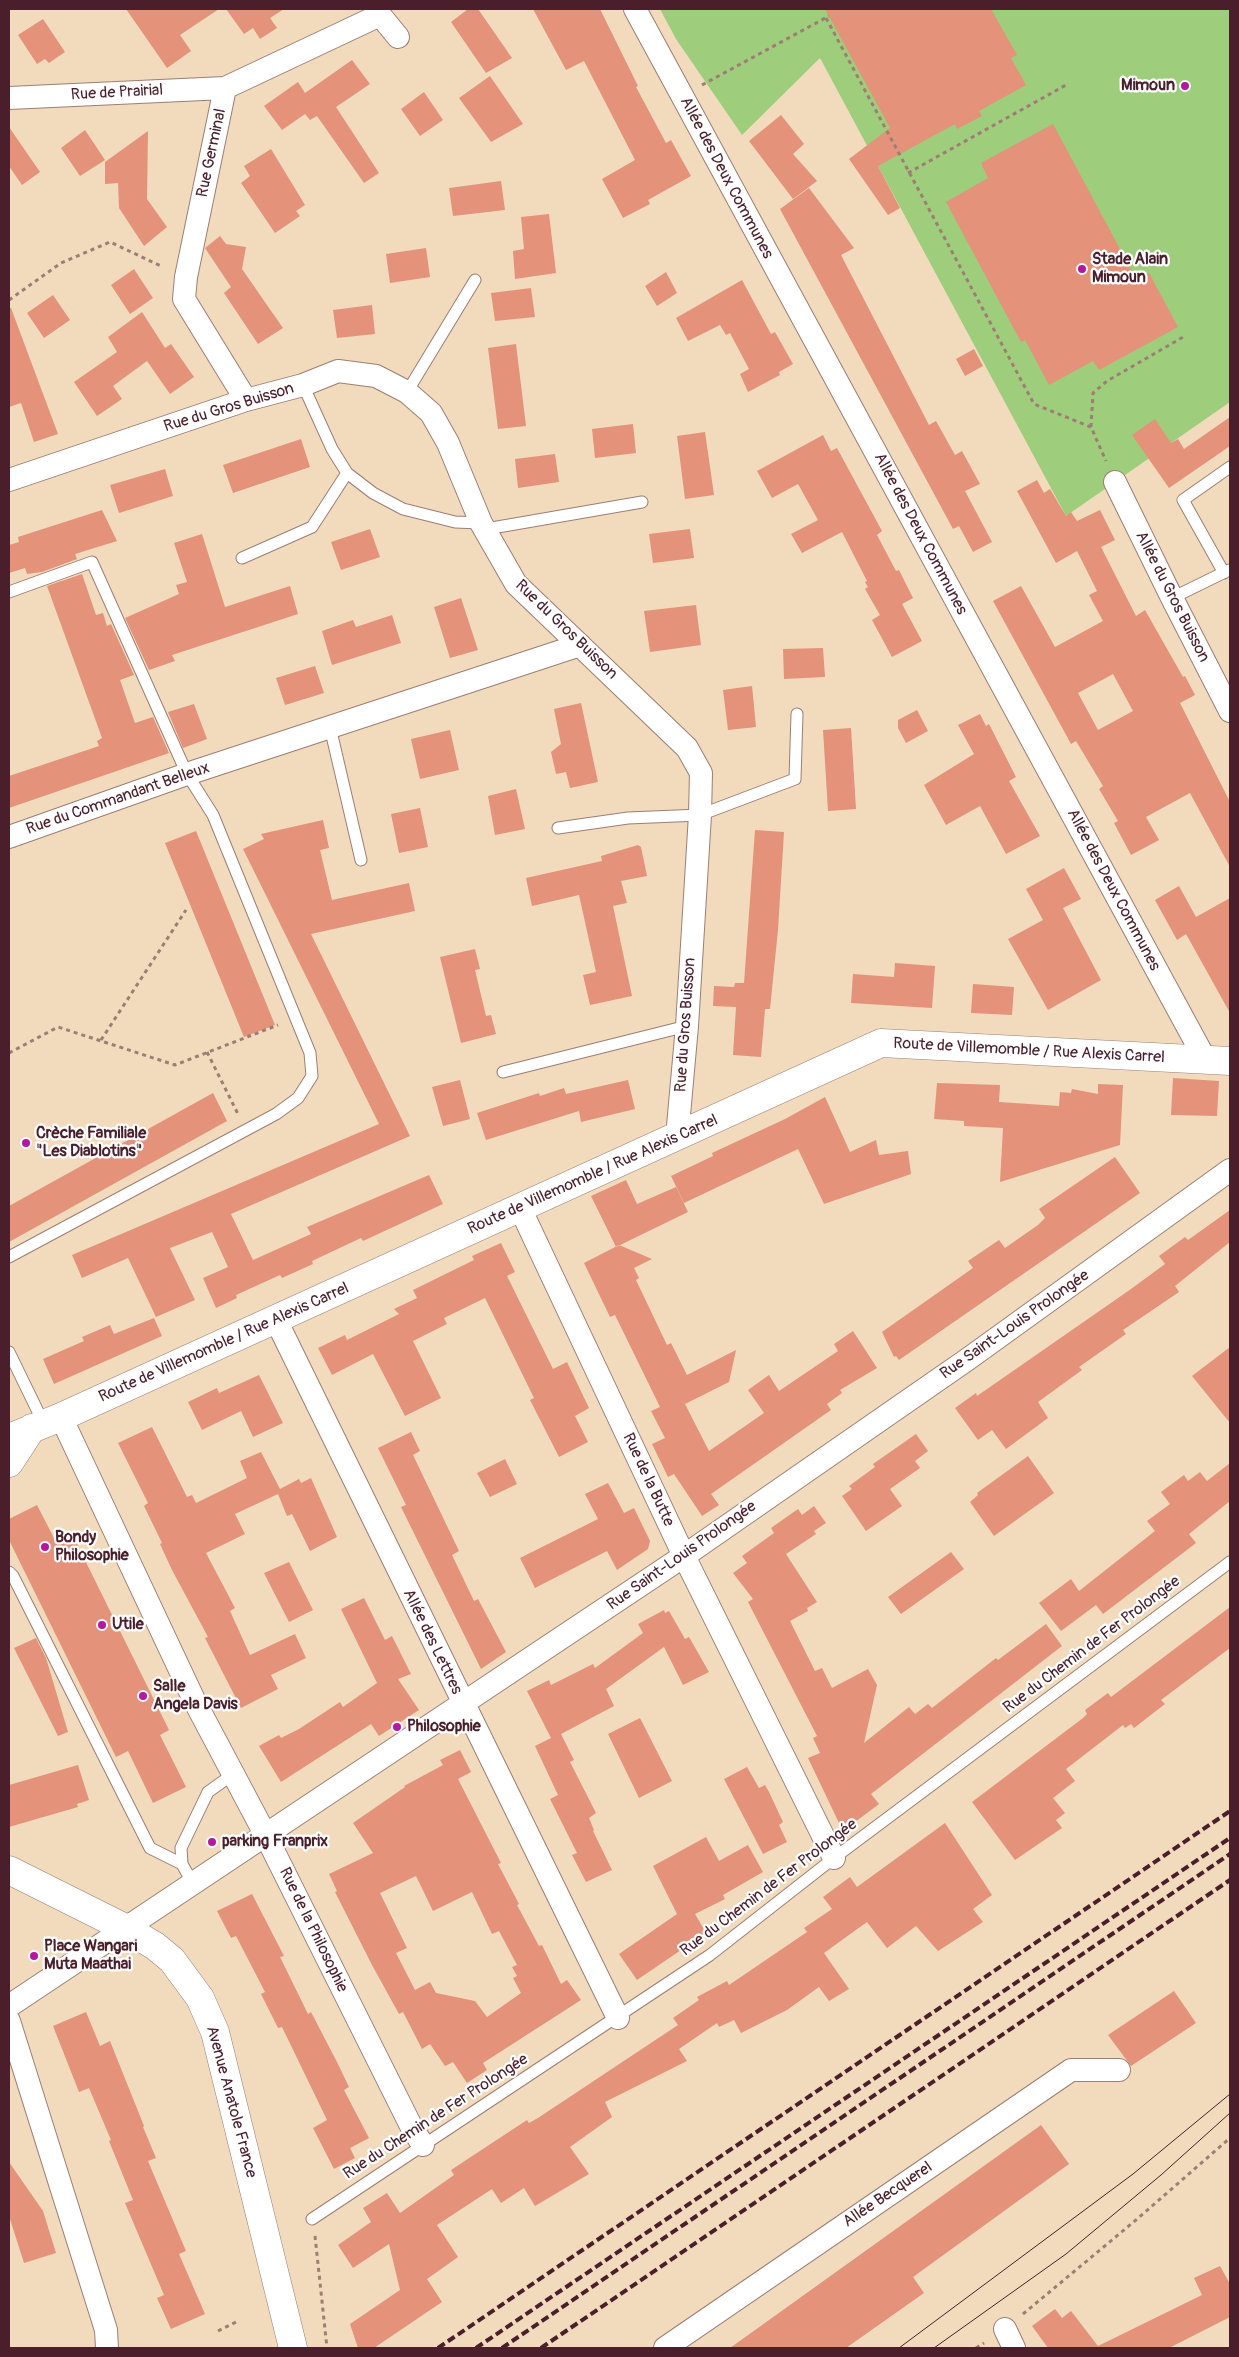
<!DOCTYPE html>
<meta charset="utf-8">
<style>
body{margin:0}
#map{position:relative;width:1239px;height:2357px;overflow:hidden;background:#f1dbbc;font-family:Pangolin,sans-serif}
canvas{display:block}
.frame{position:absolute;inset:0;border:10px solid #4a1f2b;pointer-events:none}
</style>
<div id="map">
<canvas width="1239" height="2357"></canvas>
<div class="frame"></div>
</div>
<script>
const g = document.querySelector('canvas').getContext('2d');
g.lineJoin = 'round';
function paint(path, color) {
  g.fillStyle = color;
  g.fill(path, 'evenodd');
}
function toPath(rows) {
  const path = new Path2D();
  for (const r of rows) {
    path.moveTo(r[0], r[1]);
    for (let i = 2; i < r.length; i += 2) path.lineTo(r[i], r[i + 1]);
  }
  return path;
}
function stroke(path, color, width, dash) {
  g.strokeStyle = color;
  g.lineWidth = width;
  g.lineCap = dash ? 'butt' : 'round';
  g.setLineDash(dash || []);
  g.stroke(path);
}
function write(font, color, halo, rows, align = 'center') {
  g.font = font + ' Pangolin,sans-serif';
  g.lineWidth = 4.5;
  g.setLineDash([]);
  g.textBaseline = 'middle';
  g.strokeStyle = halo;
  g.fillStyle = color;
  for (const [text, x, y, turn = 0] of rows) {
    g.save();
    g.translate(x, y);
    g.rotate((+turn || 0) * Math.PI / 180);
    g.textAlign = isNaN(turn) ? turn : align;
    if (halo) g.strokeText(text, 0, 0);
    g.fillText(text, 0, 0);
    g.restore();
  }
}
const green = toPath([
 [660,9,1230,9,1230,402,1066,516,820,58,742,135,676,39]
]);
const building = toPath([
 [126,9,219,9,180,35,191,51,167,68],
 [226,9,284,9,270,18,277,28,260,39,253,28,244,34],
 [468,9,478,9,512,58,486,73,451,22],
 [533,9,600,9,638,86,636,87,666,143,671,140,691,176,648,200,650,204,623,218,602,179,635,160,584,61,566,70],
 [825,9,991,9,1017,55,1011,58,1026,85,979,111,982,116,957,129,955,124,878,166,900,208,888,215,849,159,890,128],
 [43,19,65,52,49,63,45,59,37,64,18,35],
 [352,60,370,84,336,107,379,173,364,183,317,116,310,120,305,114,282,130,264,106,298,82,305,93],
 [490,76,523,124,491,142,459,98],
 [424,92,443,120,420,136,401,109],
 [781,115,804,144,793,154,817,181,793,199,749,141],
 [1053,124,1136,279,1149,273,1178,327,1099,370,1093,361,1049,385,1025,340,1021,342,946,202,988,178,981,163],
 [9,127,40,172,22,185,9,166],
 [85,130,105,160,80,176,61,148],
 [148,131,147,199,167,227,144,246,119,208,118,183,105,184,105,162],
 [271,149,305,205,296,211,300,216,275,233,241,183,250,176,244,166],
 [501,181,505,210,453,216,449,188],
 [809,188,854,248,841,255,929,425,936,421,955,455,962,451,980,484,965,491,992,542,973,552,959,526,953,529,780,209],
 [549,214,556,273,515,279,513,251,524,249,521,217],
 [220,236,226,244,246,247,242,269,283,328,258,344,224,293,231,287,205,248],
 [426,248,430,277,390,283,386,254],
 [134,269,153,298,130,314,111,285],
 [666,272,677,293,657,306,645,286],
 [742,280,771,334,775,332,793,364,779,372,780,375,748,392,740,374,749,369,730,333,726,335,720,325,688,341,676,318],
 [531,288,535,317,495,321,491,293],
 [53,295,70,320,44,338,27,313],
 [372,305,375,334,337,338,333,310],
 [9,308,11,308,58,434,34,442,21,403,9,407],
 [142,312,165,348,171,344,194,377,170,394,147,361,113,386,122,399,97,416,74,382,117,352,108,337],
 [516,344,526,426,498,429,488,348],
 [974,349,983,366,965,376,956,359],
 [1230,417,1230,446,1169,488,1132,435,1155,419,1171,443,1178,439,1184,449],
 [633,424,636,453,595,458,592,429],
 [705,432,714,495,685,499,677,436],
 [823,435,831,451,837,448,882,531,877,535,896,571,899,570,913,598,902,604,922,641,892,657,872,620,880,615,865,589,868,587,865,582,867,581,842,532,802,553,791,534,818,520,798,484,772,498,757,471],
 [301,439,310,467,233,493,223,465],
 [555,454,559,482,518,488,515,459],
 [165,469,173,496,119,513,110,485],
 [1037,480,1044,493,1050,489,1066,516,1071,512,1077,521,1100,510,1115,540,1101,547,1136,616,1145,610,1183,677,1185,676,1195,695,1180,703,1230,802,1230,867,1190,793,1146,817,1159,840,1131,855,1114,823,1118,821,1099,789,1103,786,1076,741,1071,744,993,601,1021,586,1055,647,1103,621,1089,595,1097,591,1077,551,1056,563,1017,491],
 [1113,674,1133,711,1098,730,1078,693],
 [102,510,117,541,75,554,77,559,42,572,27,574,25,568,9,573,9,545,19,542,18,537],
 [370,529,380,557,341,570,331,542],
 [690,529,694,558,653,563,649,534],
 [202,534,225,607,290,586,298,614,172,655,175,661,149,670,125,618,179,594,176,585,187,582,174,543],
 [82,574,96,615,103,613,107,626,111,624,134,675,120,680,135,723,153,717,169,753,9,808,9,776,99,746,97,741,102,738,47,586],
 [461,598,478,650,450,658,434,607],
 [696,605,701,645,650,652,644,611],
 [392,615,401,643,332,665,322,631,353,620,356,627],
 [823,648,825,677,784,679,783,649],
 [315,666,324,693,285,705,276,678],
 [752,686,756,727,728,730,723,690],
 [581,703,598,782,570,788,566,772,556,774,551,752,561,744,554,709],
 [194,704,207,739,183,748,168,712],
 [917,710,928,731,906,743,898,728,898,720],
 [980,714,986,726,989,724,1016,777,1009,781,1040,836,1006,854,980,806,946,825,924,785,974,754,958,725],
 [851,728,856,809,828,811,823,730],
 [450,730,459,770,420,779,411,739],
 [516,789,525,829,495,835,488,796],
 [420,808,428,847,399,853,391,814],
 [323,820,329,848,320,850,332,900,409,883,415,911,311,934,410,1136,231,1214,253,1260,311,1234,307,1227,429,1175,443,1204,363,1241,361,1238,312,1261,313,1264,282,1278,280,1275,236,1295,237,1298,216,1308,203,1278,228,1267,212,1232,170,1248,195,1300,156,1317,128,1258,82,1278,72,1255,379,1124,243,849,264,839,261,834],
 [755,830,784,832,778,930,770,1009,765,1009,761,1057,733,1055,736,1007,713,1006,714,986,734,987,735,983,744,983],
 [196,831,275,1025,244,1037,165,843],
 [638,845,641,847,647,876,621,881,627,903,613,906,632,996,590,1005,583,975,596,972,579,895,532,906,526,878,602,861,601,856],
 [1064,868,1081,899,1063,908,1101,980,1048,1010,1008,939,1043,920,1026,889],
 [1179,886,1196,917,1230,898,1230,1013,1186,934,1177,940,1155,900],
 [475,949,480,969,475,970,486,1016,491,1015,496,1034,461,1043,440,957],
 [895,963,935,966,932,1008,851,1003,853,974,894,977],
 [973,984,1014,987,1012,1015,971,1013],
 [1173,1078,1219,1081,1217,1116,1171,1115],
 [460,1080,470,1119,443,1126,432,1087],
 [628,1080,635,1109,581,1122,579,1111,486,1140,477,1113,539,1093,540,1096,564,1088,566,1094],
 [937,1083,1000,1085,999,1102,1059,1106,1060,1092,1071,1093,1072,1089,1098,1094,1098,1084,1123,1085,1120,1145,1000,1182,1003,1128,964,1126,964,1121,934,1119],
 [213,1093,227,1121,9,1242,9,1206],
 [825,1097,850,1152,876,1140,879,1155,908,1151,911,1174,824,1204,798,1149,684,1203,671,1176,713,1156,712,1153,785,1119],
 [1115,1157,1140,1193,899,1360,896,1356,894,1357,882,1332,973,1268,968,1261,999,1240,1005,1248,1038,1225,1045,1218,1039,1209],
 [626,1180,637,1204,676,1187,688,1212,616,1247,591,1196],
 [1230,1210,1230,1242,1175,1286,1179,1292,1123,1330,1126,1334,1079,1367,1082,1370,1038,1402,1048,1418,1006,1449,992,1430,978,1440,955,1408,976,1393,977,1396,1131,1289,1165,1264,1159,1256,1185,1237,1188,1240],
 [501,1243,515,1272,507,1276,553,1369,567,1362,589,1408,575,1416,588,1442,559,1457,530,1400,534,1398,485,1298,444,1318,447,1324,413,1341,441,1398,405,1416,373,1354,332,1375,318,1348,345,1335,347,1340,399,1314,394,1309,417,1298,413,1290,474,1260,472,1256],
 [619,1245,652,1259,634,1268,639,1278,636,1280,667,1345,671,1343,687,1375,736,1350,729,1382,685,1404,709,1451,764,1413,748,1390,769,1375,779,1391,838,1351,834,1344,853,1331,877,1368,840,1390,842,1393,827,1404,831,1410,711,1494,719,1505,702,1516,674,1474,668,1477,652,1444,665,1438,651,1411,660,1407,615,1315,610,1317,584,1263],
 [154,1318,162,1336,54,1384,43,1359,84,1341,82,1337,110,1325,114,1334],
 [1230,1347,1230,1423,1192,1376],
 [259,1375,283,1423,253,1437,241,1411,202,1430,188,1402,217,1388,219,1393],
 [152,1427,187,1497,192,1495,196,1503,247,1478,240,1461,261,1452,280,1489,299,1479,301,1483,311,1478,337,1537,310,1551,292,1514,287,1516,278,1494,235,1514,245,1534,206,1553,235,1608,230,1611,250,1655,295,1634,306,1658,271,1675,278,1689,241,1708,205,1638,208,1637,172,1570,160,1544,162,1543,144,1506,148,1503,118,1443],
 [411,1432,420,1451,413,1455,459,1551,452,1555,474,1601,478,1599,506,1652,481,1669,401,1507,406,1505,378,1448],
 [916,1434,928,1451,915,1461,920,1468,890,1489,902,1506,866,1531,842,1496,852,1489,849,1486,875,1467,873,1464],
 [1028,1456,1054,1493,994,1536,970,1502,978,1495,977,1493],
 [505,1459,517,1484,490,1497,477,1473],
 [1230,1463,1230,1501,1189,1534,1196,1543,1103,1614,1096,1605,1061,1631,1039,1603,1071,1579,1079,1591,1155,1531,1147,1521,1170,1504,1161,1492,1184,1475,1188,1481,1200,1472,1207,1481],
 [608,1483,624,1513,634,1508,650,1541,648,1549,617,1570,607,1551,535,1588,520,1558,598,1519,585,1494],
 [37,1505,55,1540,71,1532,169,1730,160,1735,186,1787,153,1803,128,1751,116,1757,9,1540,9,1519],
 [814,1506,826,1523,814,1531,816,1534,786,1554,817,1602,807,1608,808,1611,790,1621,815,1671,822,1668,832,1688,868,1669,877,1685,864,1743,909,1707,915,1714,928,1704,932,1708,996,1658,998,1660,1046,1624,1062,1646,871,1794,879,1804,851,1825,839,1823,808,1758,820,1753,813,1738,817,1736,748,1602,753,1599,733,1573,747,1563,742,1556,774,1533,771,1528,798,1509,802,1515],
 [951,1552,964,1569,901,1614,888,1597],
 [289,1562,313,1610,289,1622,264,1573],
 [364,1598,385,1640,392,1636,411,1674,398,1679,419,1710,379,1736,371,1724,281,1782,259,1746,279,1735,281,1738,299,1729,340,1702,343,1707,377,1683,341,1609],
 [1230,1607,1230,1648,1161,1700,1165,1704,1134,1728,1131,1724,1125,1728,1123,1725,1066,1769,1075,1781,1053,1798,1065,1813,1056,1820,1062,1828,1015,1860,972,1802,1083,1718,1087,1714,1085,1710,1108,1693,1111,1697],
 [664,1610,665,1613,669,1611,685,1639,689,1637,709,1672,683,1685,664,1647,606,1689,614,1706,561,1734,574,1760,570,1762,596,1813,589,1818,594,1830,593,1831,612,1870,586,1882,572,1855,577,1853,550,1799,558,1795,535,1746,551,1738,527,1691,549,1680,551,1685,593,1664,595,1668,643,1633,638,1624],
 [36,1638,46,1658,68,1732,58,1736,14,1648],
 [640,1718,672,1781,639,1798,608,1734],
 [460,1750,471,1772,458,1779,501,1863,498,1864,519,1904,517,1905,539,1946,542,1945,561,1984,567,1980,581,2000,483,2063,487,2070,467,2083,453,2062,445,2066,430,2044,422,2049,403,2012,399,2014,372,1965,335,1892,337,1891,329,1874,373,1853,353,1823,405,1787,404,1786,443,1765,440,1760],
 [416,1876,433,1911,472,1892,492,1934,499,1931,517,1965,512,1967,517,1976,513,1978,521,1993,487,2017,475,2001,436,1993,430,1982,415,1990,396,1953,407,1948,380,1893],
 [78,1765,89,1800,77,1804,78,1807,9,1827,9,1785],
 [747,1767,759,1788,765,1785,769,1792,783,1822,779,1825,787,1842,763,1854,724,1779],
 [945,1823,992,1895,973,1909,983,1922,938,1951,916,1926,887,1948,867,1922,824,1953,849,1989,829,2001,819,1987,787,2010,741,2033,734,2020,719,2027,717,2023,679,2049,687,2061,605,2102,612,2117,570,2147,589,2174,535,2206,524,2188,501,2203,492,2189,437,2225,458,2257,427,2279,442,2302,374,2348,358,2348,350,2324,400,2290,389,2244,353,2268,338,2245,371,2222,363,2208,387,2193,400,2213,454,2175,451,2170,527,2120,529,2123,538,2118,678,2025,673,2018,699,2000,697,1997,727,1981,729,1985,807,1932,804,1928,832,1909,823,1897,850,1877,857,1887],
 [706,1837,719,1861,748,1845,763,1872,723,1895,725,1899,695,1914,706,1933,637,1980,619,1954,677,1914,653,1866],
 [252,1894,284,1956,280,1957,308,2014,311,2012,338,2064,349,2087,344,2090,369,2138,350,2148,355,2158,334,2169,313,2128,327,2120,282,2027,278,2028,261,1994,265,1992,236,1936,231,1938,217,1911],
 [1174,1991,1196,2023,1131,2066,1108,2035],
 [86,2012,100,2046,110,2041,144,2126,143,2127,156,2158,148,2161,186,2251,179,2254,205,2314,171,2329,157,2298,164,2295,125,2203,133,2200,109,2141,111,2140,89,2088,79,2092,53,2026],
 [1041,2125,1069,2164,913,2277,924,2293,846,2348,730,2348],
 [9,2162,43,2211,56,2253,24,2263,9,2216],
 [1220,2266,1230,2284,1230,2317,1169,2348,1048,2348,1032,2326,1055,2309,1062,2318,1071,2311,1098,2346,1202,2295,1194,2278]
]);
const path = toPath([
 [826,18,1034,404,1091,427,1106,461],
 [702,85,829,16],
 [908,173,1066,85],
 [9,300,61,263,110,242,163,267],
 [1091,427,1093,393,1107,381,1185,336],
 [101,1040,186,910],
 [207,1052,238,1114],
 [9,1053,58,1027,175,1065,278,1025],
 [315,2236,327,2348],
 [1023,2314,1136,2220,1230,2138],
 [218,2331,236,2322],
 [976,2348,984,2343]
]);
const service = toPath([
 [303,385,332,449,347,473,373,493,403,509,455,522,481,523],
 [407,392,475,280],
 [486,529,642,502],
 [242,558,312,527,347,473],
 [1224,573,1183,500,1230,467],
 [9,592,92,562,187,774,213,815,310,1053,312,1076,298,1098,276,1114,9,1257],
 [1172,598,1229,570],
 [330,727,361,860],
 [558,828,628,818,700,815,795,779,797,714],
 [503,1072,687,1026],
 [9,1352,44,1424],
 [9,1572,13,1576,150,1848,182,1864],
 [192,1882,182,1864,181,1848,208,1792,232,1775],
 [312,2219,710,1955,834,1858,1230,1562]
]);
const minor = toPath([
 [635,9,1205,1059],
 [9,98,225,88],
 [246,400,184,299,186,277,225,88,380,15,398,37],
 [9,480,246,400,303,385,338,371,376,376,407,392,431,413,448,443,481,523,516,584,687,748,701,773,700,815,687,1026,677,1137],
 [1115,482,1172,598,1230,711],
 [9,837,187,774,580,645],
 [520,1208,684,1556,834,1858],
 [276,1320,618,2018],
 [61,1417,195,1702,265,1834,412,2128,423,2145],
 [9,2006,684,1556,968,1359,1230,1170],
 [9,2021,106,2330,107,2348],
 [1005,2329,1014,2348],
 [665,2348,1071,2070,1119,2070]
]);
const tertiary = toPath([
 [9,1438,61,1417,881,1043,1230,1061],
 [9,1463,32,1428],
 [9,1870,125,1928,155,1946,172,1960,200,1998,215,2032,293,2348]
]);
const tram = toPath([
 [899,2348,1133,2174,1230,2094],
 [934,2348,1066,2254,1161,2175,1230,2113]
]);
const rail = toPath([
 [438,2348,1230,1811],
 [476,2348,1230,1838],
 [502,2348,1230,1854],
 [541,2348,1230,1880]
]);
const markers = [
 [1185,86,5,"#b5179e"],
 [1082,269,5,"#b5179e"],
 [26,1143,5,"#b5179e"],
 [45,1547,5,"#b5179e"],
 [102,1625,5,"#b5179e"],
 [143,1696,5,"#b5179e"],
 [397,1727,5,"#b5179e"],
 [212,1842,5,"#b5179e"],
 [34,1956,5,"#b5179e"]
];
const poiNames = [
 ["Mimoun",1175,86,"right"],
 ["Stade Alain",1092,260],
 ["Mimoun",1092,278],
 ["Crèche Familiale",36,1134],
 ["\"Les Diablotins\"",36,1152],
 ["Bondy",55,1538],
 ["Philosophie",55,1556],
 ["Utile",112,1625],
 ["Salle",153,1687],
 ["Angela Davis",153,1705],
 ["Philosophie",407,1727],
 ["parking Franprix",222,1842],
 ["Place Wangari",44,1947],
 ["Muta Maathai",44,1965]
];
const streetNames = [
 ["Rue de Prairial",117,93,-3],
 ["Rue Germinal",212,153,-78],
 ["Allée des Deux Communes",726,178,62],
 ["Rue du Gros Buisson",229,408,-17],
 ["Allée des Deux Communes",920,534,62],
 ["Allée du Gros Buisson",1172,597,63],
 ["Rue du Gros Buisson",566,630,44],
 ["Rue du Commandant Belleux",118,799,-19],
 ["Allée des Deux Communes",1113,890,62],
 ["Rue du Gros Buisson",686,1025,-86],
 ["Route de Villemomble / Rue Alexis Carrel",1029,1051,3],
 ["Route de Villemomble / Rue Alexis Carrel",593,1175,-24],
 ["Rue Saint-Louis Prolongée",1015,1325,-35],
 ["Route de Villemomble / Rue Alexis Carrel",224,1343,-24],
 ["Rue de la Butte",648,1480,65],
 ["Rue Saint-Louis Prolongée",682,1556,-35],
 ["Allée des Lettres",432,1642,64],
 ["Rue du Chemin de Fer Prolongée",1092,1645,-37],
 ["Rue du Chemin de Fer Prolongée",769,1888,-37],
 ["Rue de la Philosophie",313,1930,64],
 ["Avenue Anatole France",231,2102,75],
 ["Rue du Chemin de Fer Prolongée",436,2117,-33],
 ["Allée Becquerel",888,2195,-34]
];
paint(green, '#9ecd7c');
paint(building, '#e49279');
stroke(service, '#9e7d74', 13);
stroke(minor, '#9e7d74', 24);
stroke(tertiary, '#9e7d74', 29);
stroke(path, '#9e7d74', 3, [4, 4]);
stroke(service, '#fff', 11);
stroke(minor, '#fff', 22);
stroke(tertiary, '#fff', 28);
stroke(tram, '#4a1f2b', 1);
stroke(rail, '#4a1f2b', 4, [8, 4]);
for (const [x, y, r, color] of markers) {
  const dot = new Path2D();
  dot.arc(x, y, r, 0, 2 * Math.PI);
  g.fillStyle = color;
  g.fill(dot);
  stroke(dot, '#fff', 2);
}
write('bold 16px', '#4a1f2b', '#fff', poiNames, 'left');
write('16px', '#4a1f2b', '#fff', streetNames);
</script>
